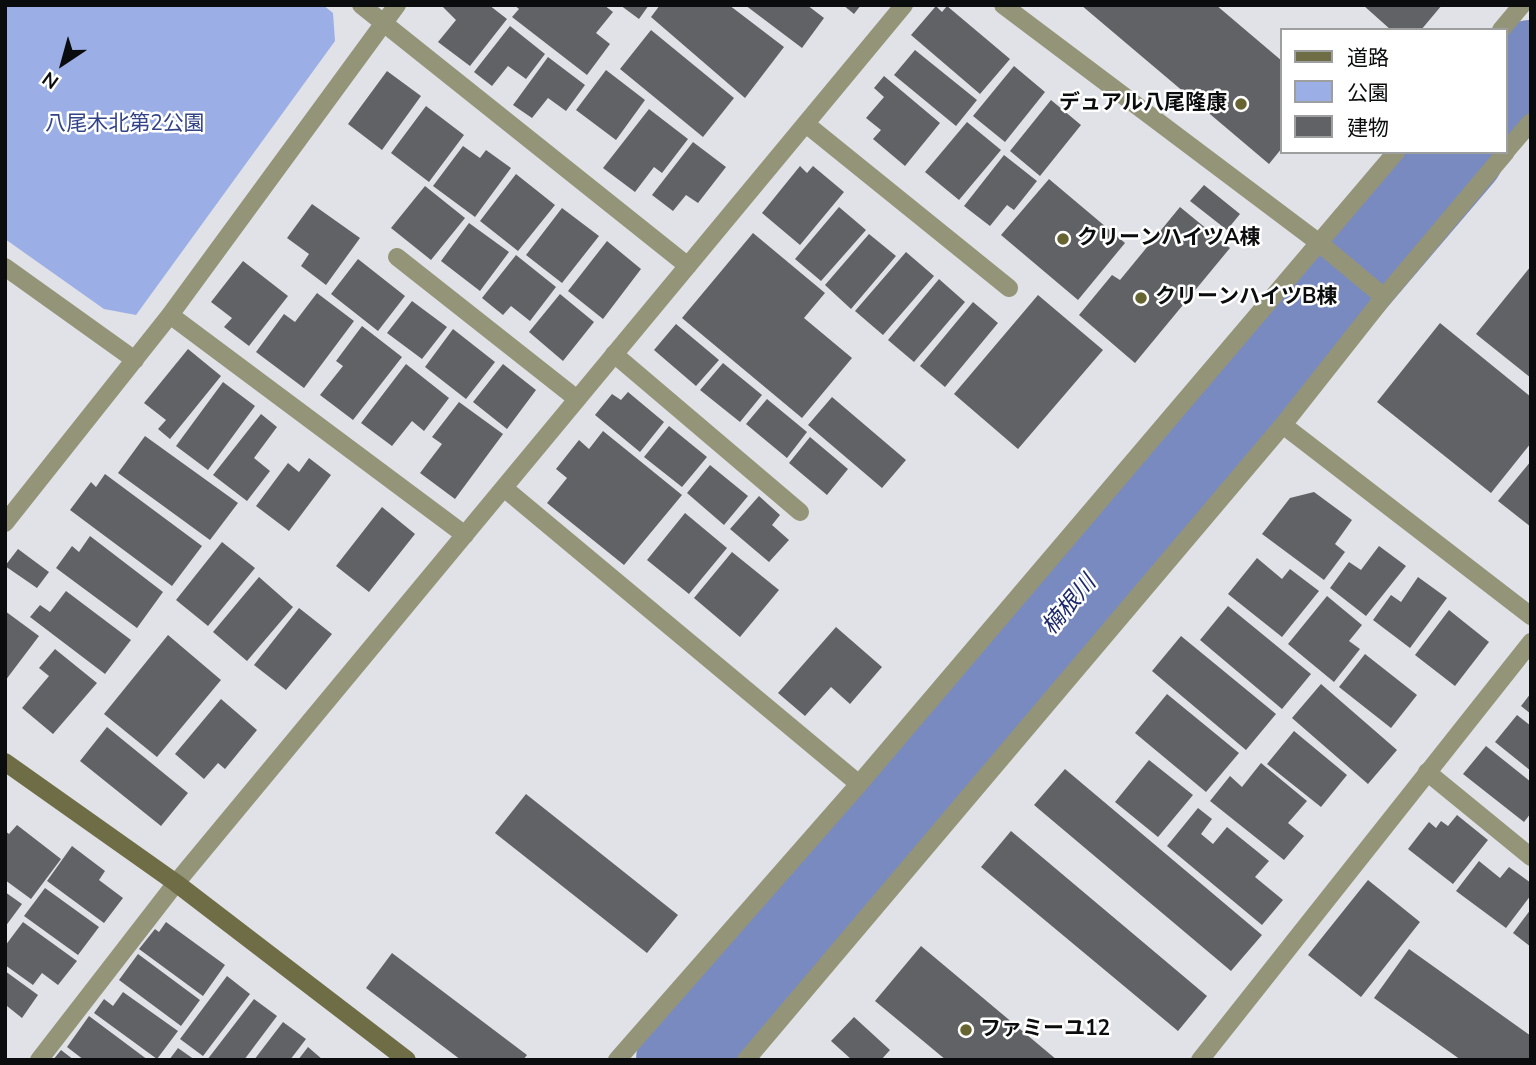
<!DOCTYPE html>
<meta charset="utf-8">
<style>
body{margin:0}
#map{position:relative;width:1536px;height:1065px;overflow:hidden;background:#e1e2e7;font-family:"Nunito Sans","Noto Sans JP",sans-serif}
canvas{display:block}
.frame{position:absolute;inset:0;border:7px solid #0b0c0d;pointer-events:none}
.legend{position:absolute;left:1280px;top:28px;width:228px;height:126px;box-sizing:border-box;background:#fff;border:2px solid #9d9e9e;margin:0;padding:9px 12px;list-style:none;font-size:21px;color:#0b0c0d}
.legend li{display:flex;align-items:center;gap:14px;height:35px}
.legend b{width:35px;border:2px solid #9d9e9e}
.north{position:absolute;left:28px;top:28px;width:70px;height:70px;-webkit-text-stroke:5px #fff;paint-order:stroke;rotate:216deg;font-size:19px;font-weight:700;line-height:28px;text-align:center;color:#0b0c0d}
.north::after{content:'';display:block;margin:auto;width:24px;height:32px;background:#0b0c0d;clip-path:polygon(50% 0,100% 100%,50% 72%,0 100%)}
</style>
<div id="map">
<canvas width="1536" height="1065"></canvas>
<div class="frame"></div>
<ul class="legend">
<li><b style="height:9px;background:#6e6d46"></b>道路</li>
<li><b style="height:19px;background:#9baee6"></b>公園</li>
<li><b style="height:19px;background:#616265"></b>建物</li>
</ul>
<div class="north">N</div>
</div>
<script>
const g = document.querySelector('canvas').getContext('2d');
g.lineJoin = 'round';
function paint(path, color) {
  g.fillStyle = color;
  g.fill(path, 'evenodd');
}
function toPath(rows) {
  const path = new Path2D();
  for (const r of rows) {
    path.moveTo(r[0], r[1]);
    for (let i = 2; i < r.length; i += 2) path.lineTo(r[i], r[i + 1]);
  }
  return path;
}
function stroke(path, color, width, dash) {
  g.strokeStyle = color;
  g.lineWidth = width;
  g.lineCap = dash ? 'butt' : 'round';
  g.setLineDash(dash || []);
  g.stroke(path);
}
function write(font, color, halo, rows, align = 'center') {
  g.font = font + ' "Nunito Sans","Noto Sans JP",sans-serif';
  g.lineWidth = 5;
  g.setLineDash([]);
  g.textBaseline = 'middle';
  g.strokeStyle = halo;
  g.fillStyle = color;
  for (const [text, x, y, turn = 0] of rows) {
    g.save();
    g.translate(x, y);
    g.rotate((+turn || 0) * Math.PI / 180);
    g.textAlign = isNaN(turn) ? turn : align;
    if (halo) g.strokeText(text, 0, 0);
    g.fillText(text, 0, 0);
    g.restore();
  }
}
const green = toPath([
 [5,5,323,5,333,13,335,41,136,315,104,309,5,239]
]);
const river = toPath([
 [1506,95,1531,67],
 [683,1060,1458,152]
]);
const building = toPath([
 [441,5,489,5,507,19,470,66,438,42,456,20],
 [514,5,604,5,613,12,596,33,610,44,587,75,512,17,519,9],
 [620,5,649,5,639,19],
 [660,5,729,5,784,47,745,98,651,17],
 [745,5,807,5,824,18,802,48],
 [843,5,861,5,854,14],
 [1081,5,1216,5,1282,61,1282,148,1269,164],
 [1363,5,1442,5,1421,30,1391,30],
 [936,6,942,12,947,6,1010,59,980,94,911,35],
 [510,26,545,54,526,79,508,66,492,86,474,72],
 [651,30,734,98,703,137,620,69],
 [915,50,977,100,956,126,894,75],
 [548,57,585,85,566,111,548,98,532,118,513,105],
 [1014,66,1045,92,1005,142,973,116],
 [606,70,645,100,616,140,576,110],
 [387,71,421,96,382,150,348,124],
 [884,76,940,123,905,166,873,139,881,130,866,118,884,97,874,88],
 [1051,100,1081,125,1040,176,1010,151],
 [426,106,464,135,429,182,391,153],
 [649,109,688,139,662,173,654,167,635,192,603,168],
 [967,122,1001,150,959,200,925,172],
 [693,142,726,167,698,203,686,195,673,211,652,195],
 [463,146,480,158,486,150,511,168,475,217,433,186],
 [1004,155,1037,181,1014,210,1007,205,990,226,964,206],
 [800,166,807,173,813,166,844,192,800,245,762,213],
 [516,174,555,205,518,251,480,221],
 [1049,179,1125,243,1078,300,1001,235],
 [1204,185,1240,214,1227,230,1190,201],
 [425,186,465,218,431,260,391,228],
 [312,204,360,238,326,285,301,266,309,254,287,238],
 [839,207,866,230,821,281,795,259],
 [1180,207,1230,248,1135,363,1079,315,1112,275,1120,280],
 [562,208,599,236,562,283,526,255],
 [469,223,509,252,480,291,441,261],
 [753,233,825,293,804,318,852,358,802,418,682,318],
 [869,234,896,256,851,309,825,285],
 [607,241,641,269,603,319,568,291],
 [906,252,934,276,883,335,855,311],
 [516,255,556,287,530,321,511,306,503,315,482,298],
 [358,259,405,296,378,331,331,294],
 [243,261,288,296,249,346,224,327,232,318,211,302],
 [1531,266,1531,378,1476,334],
 [939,279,965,302,914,362,888,340],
 [317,293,354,321,304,388,256,352,284,314,295,322],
 [560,294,594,322,563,361,529,332],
 [1038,295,1103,350,1018,449,954,394],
 [412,301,447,327,422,359,387,333],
 [973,302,998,323,945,387,920,366],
 [1440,323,1531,397,1531,443,1491,493,1377,402],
 [676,324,719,360,696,386,654,350],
 [362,326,402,357,353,420,320,395,343,366,336,361],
 [453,329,495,362,466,399,425,367],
 [188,349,221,376,170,439,158,429,166,420,144,403],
 [723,363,762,395,740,422,700,390],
 [406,364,449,398,424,431,412,421,392,446,361,423],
 [503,364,536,390,507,429,473,402],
 [223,382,255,406,208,470,176,446],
 [628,392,664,422,640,452,595,415,612,394,621,400],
 [832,397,906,460,882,488,808,425],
 [767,399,807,432,787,458,746,424],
 [459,402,503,434,455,499,420,473,442,444,432,437],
 [261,414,277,427,254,458,270,471,247,501,213,475],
 [669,426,707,457,682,487,644,457],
 [603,431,682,495,624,565,547,503,567,478,556,469,579,440,589,449],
 [145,436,238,503,210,540,118,473],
 [810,437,848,469,827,495,789,463],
 [309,458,331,475,289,531,256,506,288,463,299,472],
 [1531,461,1531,527,1498,501],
 [710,465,748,496,724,525,687,493],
 [105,474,202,546,172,586,70,510,91,482,96,487],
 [1314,492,1352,520,1335,544,1345,552,1324,580,1262,534,1290,498],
 [759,496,780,515,772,525,789,540,769,562,730,529],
 [382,507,415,534,369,592,336,566],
 [685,513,727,548,689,594,647,560],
 [90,536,163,592,137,628,56,568,72,546,79,552],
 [222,542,255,568,208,626,176,600],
 [1379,546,1406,566,1366,616,1330,588,1349,562,1361,570],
 [18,549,49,572,37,588,5,566],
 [732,552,779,590,740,637,694,598],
 [1257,558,1282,579,1290,569,1319,591,1282,637,1228,594],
 [259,577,293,607,247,661,213,632],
 [1418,577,1447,598,1410,648,1373,620,1391,595,1401,602],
 [66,591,131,640,105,674,30,617,40,605,50,612],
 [1327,596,1362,625,1349,641,1360,649,1334,682,1288,644],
 [1228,606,1311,674,1282,709,1200,640],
 [299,608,332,634,286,690,254,665],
 [1449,610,1489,642,1455,686,1415,655],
 [5,611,39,636,5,681],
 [836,627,882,667,850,704,831,687,805,716,778,693],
 [168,635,221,680,157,757,104,714],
 [1181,636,1276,714,1246,750,1152,671],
 [55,649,97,683,53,734,22,708,49,676,39,668],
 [1365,654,1417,695,1391,728,1339,687],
 [1321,684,1397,750,1368,784,1292,718],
 [1531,693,1531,714,1521,706],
 [1167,694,1239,753,1206,792,1135,733],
 [221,699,257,730,225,769,218,763,204,779,175,754],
 [1517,715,1531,726,1531,771,1495,742],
 [107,727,188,793,161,826,80,761],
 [1294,731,1347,775,1321,807,1267,764],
 [1486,746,1531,782,1531,813,1524,822,1463,774],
 [1149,760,1193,795,1158,837,1115,802],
 [1261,763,1307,801,1288,823,1304,836,1284,860,1210,801,1230,776,1242,787],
 [1065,769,1262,935,1231,971,1034,805],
 [526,794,678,915,647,953,495,833],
 [1198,808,1212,819,1201,834,1213,844,1227,827,1269,861,1255,877,1283,900,1262,925,1167,846],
 [1457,815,1488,840,1453,884,1408,849,1429,822,1436,828,1441,821,1448,826],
 [17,825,61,859,31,899,5,880,5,831,9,834],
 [1011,831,1207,996,1178,1031,981,867],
 [72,846,105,871,99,880,123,898,104,923,47,881],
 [1479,861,1500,878,1509,867,1531,883,1531,895,1506,928,1456,891],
 [1368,880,1420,922,1361,997,1308,955],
 [45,888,99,927,78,955,24,916],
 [5,892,22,904,5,927],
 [1531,909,1531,947,1513,933],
 [23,922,77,961,58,985,42,973,33,985,5,965,5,946],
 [166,922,225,965,203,996,139,949,155,929,159,932],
 [921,946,1057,1060,946,1060,875,1001],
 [1409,949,1531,1036,1531,1060,1461,1060,1374,998],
 [392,953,527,1055,523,1060,461,1060,366,988],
 [138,954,200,1000,181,1026,119,980],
 [5,971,38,995,22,1018,7,1006,5,1008],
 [227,976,250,994,203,1056,180,1039],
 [123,992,178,1031,157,1059,94,1013,104,999,113,1006],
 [254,999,277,1016,244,1060,207,1060],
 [89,1016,148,1060,84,1060,67,1047],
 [854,1017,890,1050,881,1060,852,1060,831,1041],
 [283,1022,306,1039,290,1060,254,1060],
 [308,1047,323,1060,298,1060],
 [178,1048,195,1060,169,1060],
 [61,1050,74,1060,53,1060]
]);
const lane = toPath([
 [806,124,1009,288],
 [397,257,577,399],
 [614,354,800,512],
 [1427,772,1531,857]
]);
const street = toPath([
 [361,5,688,266],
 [1003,5,1318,242,1384,297],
 [1501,30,1522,5],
 [1506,151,1531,122],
 [5,267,135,360],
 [170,315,465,535],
 [1283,425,1531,616],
 [504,488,859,784],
 [5,523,170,315,397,5],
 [39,1060,176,883,904,5],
 [617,1060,859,784,1396,152],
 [746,1060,1283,425,1384,297,1506,152],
 [1200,1060,1531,642]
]);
const secondary = toPath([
 [5,762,176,883,407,1060]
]);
const markers = [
 [1241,104,7,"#666532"],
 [1063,239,7,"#666532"],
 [1141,298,7,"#666532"],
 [966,1030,7,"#666532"]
];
const poiNames = [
 ["デュアル八尾隆康",1227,104,"right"],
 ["クリーンハイツA棟",1077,239],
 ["クリーンハイツB棟",1155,298],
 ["ファミーユ12",980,1030]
];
const parkNames = [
 ["八尾木北第2公園",125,125]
];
const waterNames = [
 ["楠根川",1070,606,-50]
];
paint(green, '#9baee6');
stroke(river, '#798ac0', 94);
paint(building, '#616265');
stroke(lane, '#949479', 18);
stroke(street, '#949479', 18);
stroke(secondary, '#6e6d46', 18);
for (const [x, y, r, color] of markers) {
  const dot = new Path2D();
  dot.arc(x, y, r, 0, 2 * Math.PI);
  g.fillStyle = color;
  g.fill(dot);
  stroke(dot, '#fff', 2.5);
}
write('bold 21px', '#0b0c0d', '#fff', poiNames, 'left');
write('21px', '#324386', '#fff', parkNames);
write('italic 23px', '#1c2869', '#fff', waterNames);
</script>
